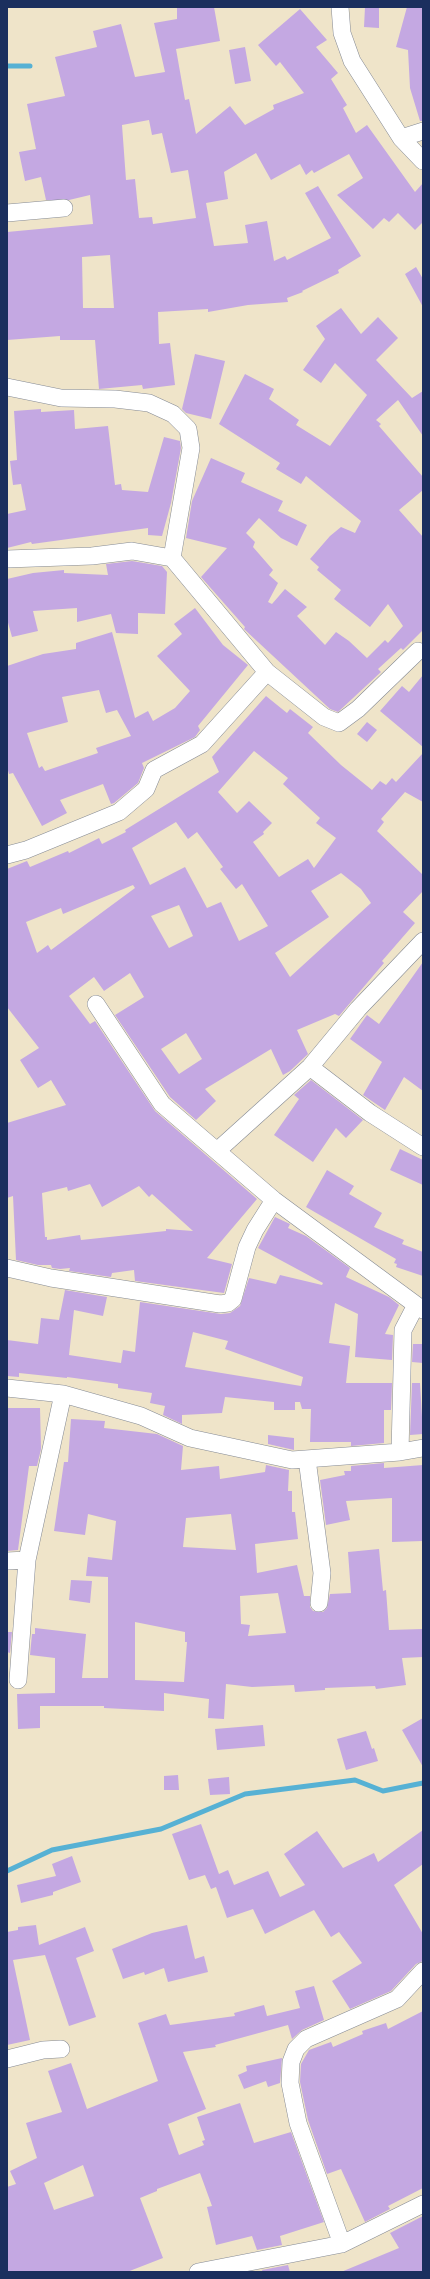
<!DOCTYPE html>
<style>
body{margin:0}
#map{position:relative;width:430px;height:2279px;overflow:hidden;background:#efe4c9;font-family:"IM FELL DW Pica",serif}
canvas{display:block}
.frame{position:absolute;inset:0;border:8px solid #1b2f5e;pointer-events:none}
</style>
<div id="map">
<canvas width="430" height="2279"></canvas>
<div class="frame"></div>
</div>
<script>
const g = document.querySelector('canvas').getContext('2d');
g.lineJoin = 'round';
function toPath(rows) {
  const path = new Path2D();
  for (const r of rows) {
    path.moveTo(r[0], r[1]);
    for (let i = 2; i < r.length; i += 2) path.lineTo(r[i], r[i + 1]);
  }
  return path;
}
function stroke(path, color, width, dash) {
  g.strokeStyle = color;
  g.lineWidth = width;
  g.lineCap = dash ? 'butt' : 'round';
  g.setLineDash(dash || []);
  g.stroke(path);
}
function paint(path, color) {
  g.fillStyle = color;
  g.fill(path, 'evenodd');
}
const stream = toPath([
 [7,66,30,66],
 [7,1871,52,1850,161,1829,245,1794,355,1780,383,1791,423,1783]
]);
const building = toPath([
 [177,7,214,7,220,41,176,49,185,100,189,99,196,134,230,106,245,125,274,109,273,105,304,93,280,62,276,66,258,45,300,9,327,40,316,47,338,73,331,79,347,105,343,108,356,133,367,125,415,192,423,183,423,222,415,230,398,213,389,222,384,218,373,229,337,195,363,178,349,154,314,173,312,170,306,175,300,164,271,180,256,153,224,172,228,199,206,203,214,246,248,243,245,225,267,221,274,261,285,256,287,260,331,238,305,193,318,186,361,256,338,270,339,273,302,291,303,292,287,298,288,302,248,305,208,312,208,309,158,312,159,344,170,343,175,385,143,389,142,385,99,389,95,340,60,340,60,336,7,340,7,232,93,224,90,195,69,200,46,200,41,177,25,181,19,152,36,149,27,104,65,96,55,57,97,47,93,31,121,24,135,77,165,72,154,23,177,19],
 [149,120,152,135,162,133,171,173,188,170,196,218,153,224,152,217,139,218,135,179,126,180,122,125],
 [110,255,114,308,83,308,82,257],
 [365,7,379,7,379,28,364,27],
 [407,7,423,7,423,121,420,121,410,88,408,50,396,47],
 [245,47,251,81,235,84,229,50],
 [416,267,423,279,423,307,405,274],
 [341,308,361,334,378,317,398,338,376,360,412,398,423,391,423,436,398,400,376,420,381,424,379,426,423,477,423,490,399,510,423,537,423,630,403,650,401,648,378,669,381,672,338,712,330,709,244,629,245,627,201,577,227,548,186,538,192,501,211,458,245,473,241,482,283,501,278,511,307,525,297,546,281,538,259,518,246,533,255,542,253,547,273,570,269,575,278,583,268,602,272,604,285,589,307,607,297,616,325,645,336,632,349,641,367,658,385,640,388,643,403,626,388,604,370,627,334,599,341,590,317,570,319,567,310,559,330,536,341,527,355,533,361,521,306,476,301,484,276,469,280,463,219,424,245,374,274,389,269,399,299,420,296,425,330,446,367,395,335,363,321,383,303,370,325,339,316,326],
 [195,354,225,361,211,419,186,413,182,409],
 [41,409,41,412,74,410,75,429,108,426,115,485,121,484,122,490,148,492,164,437,180,441,181,448,171,503,162,536,148,535,148,528,32,544,31,542,7,548,7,514,26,510,21,484,13,485,10,461,17,460,14,411],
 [132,561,162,566,167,572,165,614,138,613,138,634,116,633,111,614,77,622,77,608,33,611,38,631,12,637,7,619,7,579,33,573,64,570,64,573,108,575,106,564],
 [195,608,223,645,248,665,198,726,200,730,195,737,142,763,144,768,138,783,114,803,111,804,103,784,60,800,67,813,42,826,13,773,9,774,7,767,7,666,43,654,76,649,76,643,112,632,135,718,148,711,153,721,175,708,190,691,157,656,182,634,174,624],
 [99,690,106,713,117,710,131,736,96,748,98,753,45,771,42,766,39,768,27,733,68,722,62,697],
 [423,675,423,747,380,711,402,686,409,692],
 [266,696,287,713,290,709,313,727,308,733,341,765,372,790,380,781,386,785,392,778,396,782,423,753,423,802,405,792,381,819,384,822,377,831,423,875,423,891,403,912,415,923,382,961,384,963,339,1016,335,1014,297,1030,308,1054,290,1071,283,1075,271,1049,205,1089,216,1101,196,1120,170,1097,115,1015,144,997,130,973,104,991,94,977,69,996,90,1024,95,1021,155,1111,257,1199,207,1258,232,1264,224,1293,135,1281,134,1270,112,1273,111,1277,69,1271,70,1268,60,1269,52,1268,51,1265,38,1265,16,1260,13,1196,7,1198,7,1123,66,1105,51,1080,38,1088,20,1060,39,1048,7,1007,7,869,27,861,30,867,68,851,69,853,99,838,102,844,126,832,125,830,219,772,212,757],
 [254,751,288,778,283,784,320,818,316,823,336,838,314,868,308,859,279,877,253,842,264,834,263,832,272,823,249,801,237,813,218,792],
 [176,822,188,839,197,832,223,867,220,869,236,889,242,884,268,926,239,941,221,902,207,908,185,867,150,885,132,848],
 [341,873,361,889,371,903,290,977,275,953,329,917,311,891],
 [133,885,135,888,51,950,48,945,37,953,26,922,61,908,63,914],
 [179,905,193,936,169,948,151,916],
 [186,1033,202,1059,179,1074,161,1049],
 [90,1184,102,1207,139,1186,149,1197,152,1194,193,1231,166,1229,166,1231,81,1240,80,1235,47,1240,47,1237,45,1237,42,1193,67,1187,68,1191],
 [367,722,377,730,367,742,357,734],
 [423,962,423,1091,404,1077,385,1110,363,1095,382,1062,350,1039,367,1015,379,1024],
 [311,1080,363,1120,346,1138,336,1128,313,1162,274,1135,299,1099,294,1095],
 [400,1149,423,1160,423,1185,390,1170],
 [327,1170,354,1186,349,1194,382,1213,374,1227,404,1240,402,1244,423,1252,423,1276,396,1267,397,1264,394,1263,396,1259,306,1207],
 [275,1217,290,1224,288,1228,306,1236,350,1268,346,1277,389,1297,399,1305,385,1334,393,1335,392,1360,355,1357,358,1314,335,1303,329,1343,350,1346,346,1383,392,1383,391,1410,384,1410,384,1443,351,1446,351,1442,310,1442,311,1409,302,1409,300,1402,295,1402,295,1410,274,1410,274,1402,225,1397,222,1413,182,1415,182,1424,163,1415,165,1406,150,1403,152,1393,118,1388,118,1384,67,1377,67,1378,19,1373,19,1377,7,1376,7,1340,38,1344,41,1318,59,1320,65,1290,107,1297,103,1316,74,1310,69,1355,121,1363,123,1350,135,1352,140,1302,221,1314,230,1313,240,1306,249,1278,276,1284,280,1275,322,1285,323,1283,258,1248],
 [193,1332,228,1341,225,1349,303,1377,301,1386,185,1367],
 [413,1344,423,1344,423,1363,412,1362],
 [412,1383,420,1383,423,1434,410,1435],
 [7,1408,40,1408,41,1449,37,1466,29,1466,18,1550,7,1551],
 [71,1419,105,1421,104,1428,157,1434,183,1446,181,1470,219,1466,220,1479,265,1472,266,1465,289,1470,288,1491,292,1491,292,1512,295,1512,298,1539,255,1544,257,1573,297,1565,304,1596,310,1596,310,1607,313,1611,323,1612,327,1608,330,1594,351,1593,348,1552,379,1549,383,1591,386,1590,389,1630,423,1629,423,1657,402,1658,406,1685,376,1689,375,1686,325,1688,325,1690,295,1692,294,1685,252,1687,226,1684,224,1719,208,1718,209,1699,164,1693,164,1711,104,1708,104,1706,40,1706,40,1728,18,1729,17,1694,55,1693,55,1658,30,1655,32,1634,35,1634,35,1628,86,1634,82,1678,108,1678,108,1577,86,1576,88,1557,112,1560,116,1521,88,1514,85,1535,54,1531,64,1462,68,1462],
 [231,1514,236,1550,183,1547,186,1518],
 [278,1593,286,1633,248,1636,250,1625,241,1624,240,1596],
 [135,1622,185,1632,185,1642,187,1642,184,1682,135,1680],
 [268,1435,294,1438,294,1450,268,1444],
 [384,1463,384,1468,423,1465,423,1541,392,1542,392,1498,346,1501,350,1520,326,1525,320,1480,345,1475,344,1471,351,1471,351,1466],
 [71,1580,92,1581,90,1603,69,1600],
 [7,1632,12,1632,10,1653,7,1652],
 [423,1718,423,1767,402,1730],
 [263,1725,265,1746,217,1750,215,1729],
 [366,1731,372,1749,374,1748,378,1761,346,1770,337,1739],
 [178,1775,179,1790,164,1790,164,1776],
 [229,1777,230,1794,210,1795,208,1779],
 [201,1824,219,1874,228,1870,234,1885,268,1871,280,1897,305,1885,284,1854,317,1831,343,1868,374,1853,378,1862,423,1830,423,1864,394,1885,423,1934,423,1961,416,1964,391,1991,350,2009,332,1981,362,1963,339,1932,331,1937,314,1910,265,1934,253,1909,227,1918,216,1887,211,1889,205,1875,189,1880,172,1834],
 [72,1856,81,1882,53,1892,53,1895,21,1903,17,1885,56,1876,52,1864],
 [36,1925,39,1945,85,1927,94,1951,76,1958,96,2017,69,2026,45,1955,13,1960,30,2040,7,2045,7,1932,18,1930,18,1927],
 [187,1925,195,1959,204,1956,208,1972,168,1982,164,1968,145,1975,144,1972,123,1979,112,1949,152,1933],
 [314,1986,324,2020,302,2030,292,2039,288,2025,215,2045,216,2047,183,2052,206,2109,168,2124,179,2155,204,2145,202,2141,205,2140,197,2117,240,2103,254,2143,291,2132,324,2222,280,2236,282,2245,257,2250,252,2236,216,2245,207,2207,212,2206,200,2173,157,2189,157,2191,140,2198,163,2258,127,2272,7,2272,7,2187,16,2184,10,2171,37,2158,26,2123,62,2112,48,2071,71,2063,87,2109,158,2081,138,2023,166,2014,170,2025,235,2016,234,2013,264,2005,267,2016,300,2008,295,1991],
 [83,2165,94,2196,54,2210,44,2183],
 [423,2011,423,2188,388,2206,390,2209,365,2222,341,2169,327,2174,308,2120,300,2082,301,2064,309,2050,331,2042,333,2047,363,2034,362,2031,386,2023,388,2029],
 [282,2058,280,2083,268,2087,266,2081,244,2089,238,2075,247,2071,246,2066],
 [423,2216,423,2272,341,2272,399,2248,390,2233],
 [288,2265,290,2272,263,2272,262,2270]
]);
const minor = toPath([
 [340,7,342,33,352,61,401,138,423,161],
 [401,138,423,131],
 [7,213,64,208],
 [7,387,61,398,115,399,149,403,173,414,188,429,191,448,172,558],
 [7,559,92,556,132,551,172,558,267,672,324,717,339,723,358,709,418,651],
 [7,855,26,850,119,812,146,789,154,770,202,744,267,672],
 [96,1004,162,1104,274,1200,423,1310],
 [310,1067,370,1113,423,1147],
 [217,1151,310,1067,358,1009,423,941],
 [7,1268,51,1278,220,1304,228,1303,233,1299,247,1247,255,1230,274,1200],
 [7,1388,63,1394,141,1416,190,1438,292,1460,400,1452,423,1448],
 [400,1452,403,1330,416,1305],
 [307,1459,322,1573,319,1603],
 [7,1561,27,1560],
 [18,1680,27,1560,63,1394],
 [7,2059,43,2050,61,2049],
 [342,2244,298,2123,290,2083,291,2062,296,2049,306,2039,397,1999,423,1971],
 [198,2272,342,2244,423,2204]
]);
stroke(stream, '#56b1d4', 5);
paint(building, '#c4a8e2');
stroke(minor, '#858a94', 18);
stroke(minor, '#fff', 17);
</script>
